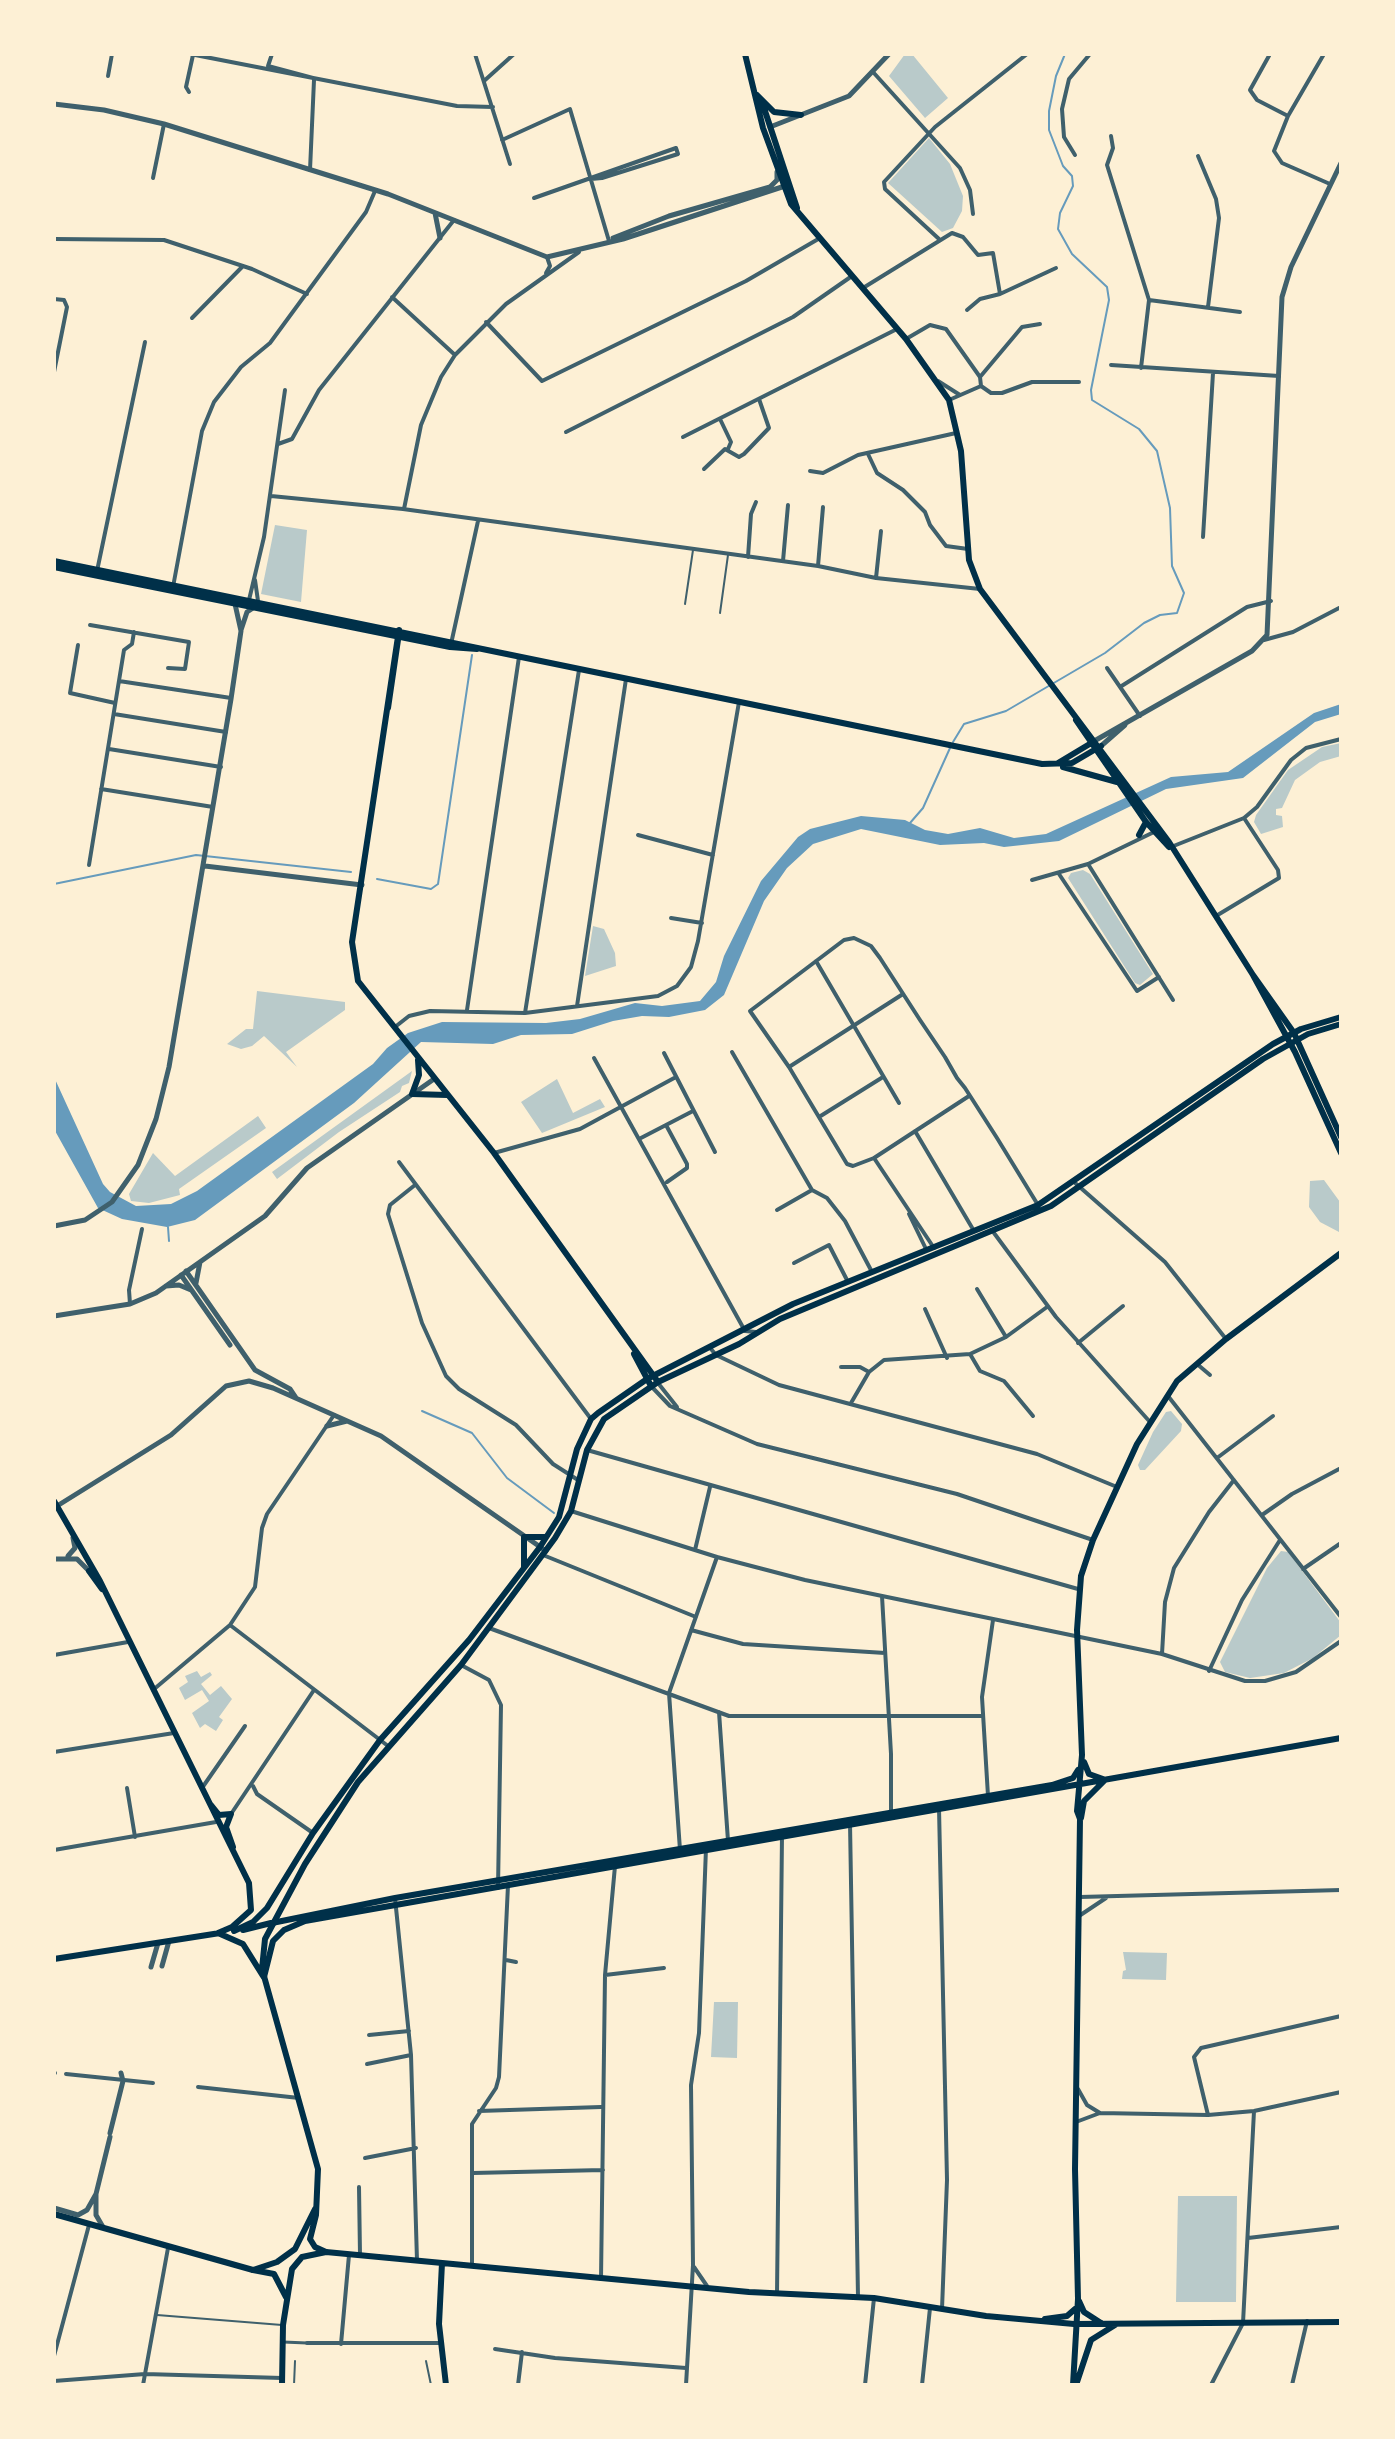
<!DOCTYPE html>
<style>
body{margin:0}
#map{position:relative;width:1395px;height:2439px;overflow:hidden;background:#fdf0d5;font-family:"PT Sans",sans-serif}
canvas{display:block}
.frame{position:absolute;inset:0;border:56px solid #fdf0d5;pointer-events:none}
</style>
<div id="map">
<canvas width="1395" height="2439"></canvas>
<div class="frame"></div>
</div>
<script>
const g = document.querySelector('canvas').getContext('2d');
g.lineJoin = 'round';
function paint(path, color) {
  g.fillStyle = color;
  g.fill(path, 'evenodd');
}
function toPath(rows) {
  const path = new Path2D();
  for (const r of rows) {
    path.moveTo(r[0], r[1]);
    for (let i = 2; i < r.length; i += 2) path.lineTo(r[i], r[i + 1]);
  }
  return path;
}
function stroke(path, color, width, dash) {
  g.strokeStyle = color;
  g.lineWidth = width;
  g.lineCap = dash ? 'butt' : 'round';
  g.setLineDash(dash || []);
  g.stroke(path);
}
const green = toPath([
 [905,54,912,54,948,98,925,118,889,76],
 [929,138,950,164,963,196,962,211,953,228,942,232,888,183],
 [275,525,307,530,301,602,261,594],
 [1341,743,1341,756,1320,762,1295,780,1282,808,1276,809,1276,815,1282,816,1283,827,1261,834,1254,822,1256,815,1288,770,1322,747],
 [1083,870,1090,874,1153,974,1140,985,1135,983,1068,878,1071,873],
 [593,926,604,929,615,953,616,966,585,976],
 [257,991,345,1002,345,1010,286,1052,297,1067,264,1036,252,1046,241,1049,227,1044,246,1029,253,1029],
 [412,1071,409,1083,402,1086,400,1092,339,1132,277,1179,272,1172],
 [557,1079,573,1113,600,1099,605,1107,542,1133,521,1102],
 [258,1116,266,1128,179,1189,180,1195,149,1203,131,1201,129,1194,153,1153,175,1176],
 [1324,1180,1340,1202,1339,1232,1320,1222,1309,1207,1310,1181],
 [1171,1411,1182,1424,1181,1431,1145,1470,1140,1470,1138,1465,1153,1432,1166,1412],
 [1281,1551,1288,1552,1341,1623,1341,1635,1313,1658,1284,1673,1250,1678,1225,1672,1220,1662,1267,1568],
 [197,1671,201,1677,210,1672,212,1675,201,1684,210,1695,221,1686,232,1699,219,1717,223,1720,216,1731,205,1724,200,1728,192,1713,209,1701,202,1690,185,1700,179,1688,188,1682,185,1676],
 [1123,1952,1167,1953,1166,1980,1122,1979,1123,1971,1126,1970],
 [714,2002,738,2002,737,2058,711,2057],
 [1178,2196,1237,2196,1236,2302,1176,2302]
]);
const water = toPath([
 [1341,704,1341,714,1315,722,1243,778,1166,789,1059,841,1004,847,984,843,940,845,861,829,813,844,787,868,764,901,724,995,705,1010,669,1017,642,1016,613,1021,572,1034,521,1035,493,1044,421,1042,354,1103,195,1220,167,1227,122,1219,98,1208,54,1129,54,1077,103,1184,110,1192,136,1206,171,1204,197,1191,373,1064,387,1048,408,1033,442,1022,546,1023,580,1019,635,1003,662,1006,700,1001,716,982,724,956,761,881,798,837,810,829,861,816,905,820,925,830,948,834,980,828,1014,838,1046,834,1171,777,1228,772,1314,713]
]);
const stream = toPath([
 [953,742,964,724,1006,711,1105,653,1144,623,1160,615,1177,613,1184,593,1172,566,1170,508,1157,451,1139,429,1092,400,1091,390,1109,300,1107,287,1072,254,1058,229,1060,213,1073,186,1072,176,1063,166,1049,130,1049,111,1056,76,1065,54],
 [910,823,923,808,950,748],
 [377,879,431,889,438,884,472,655],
 [54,884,196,855,351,872],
 [168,1227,169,1241],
 [422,1411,472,1433,507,1478,554,1513]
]);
const service = toPath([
 [685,604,693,550],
 [720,613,728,555],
 [157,2315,282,2325],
 [426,2361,431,2385],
 [294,2385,295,2361]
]);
const pedestrian = toPath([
 [283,2342,307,2343]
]);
const minor = toPath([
 [190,54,457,106,493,107],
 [272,54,268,66,313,78],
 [475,54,510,164],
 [1270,54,1250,90,1257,100,1288,116],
 [1324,54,1288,116,1274,151,1282,163,1330,184],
 [873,72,960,168,970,190,973,214],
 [108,76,112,54],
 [484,81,514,54],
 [189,92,186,87,193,55],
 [1111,136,1113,148,1107,165,1149,300,1141,368],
 [502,140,570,109,609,241],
 [1075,155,1064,137,1062,109,1069,79,1090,54],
 [1198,156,1216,199,1219,218,1208,307],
 [310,170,314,80],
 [153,178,164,124],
 [534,198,676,148,678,154,602,178,591,179],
 [54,239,164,240,252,269,307,294],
 [939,239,885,189,884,182,935,127,1027,54],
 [546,273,550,266,547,257],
 [863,288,952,233,963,237,978,255,993,253,1000,294,1056,268],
 [392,297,455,355],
 [54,299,64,300,67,307,54,372],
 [1149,300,1240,312],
 [967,310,980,299,1000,294],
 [192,318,243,266],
 [486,322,542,381,746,281,820,238],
 [906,339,930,325,946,329,980,377,981,386],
 [1111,365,1279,376],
 [980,377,1022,327,1040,324],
 [938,381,960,395],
 [949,400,981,386,991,393,1002,393,1032,382,1079,382],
 [720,419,731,442,728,449],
 [566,432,793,317,852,276],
 [683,437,897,329],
 [278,444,292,439,319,390,454,220],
 [868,454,877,473,903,490,925,512,930,525,946,546,968,549],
 [704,469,725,449,739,457,744,454,769,428,759,399],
 [810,471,823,473,858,455,956,433],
 [271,496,403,509,818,566,876,578,980,589],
 [404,509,421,425,441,377,455,355,506,304,579,252],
 [1203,537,1213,373],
 [748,557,751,514,756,502],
 [783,561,788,505],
 [818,566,823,507],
 [97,571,145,342],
 [876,578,881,531],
 [255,580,258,601],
 [173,587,202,431,214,402,241,367,270,343,366,212,375,191],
 [249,600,264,537,285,390],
 [90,625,189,642,185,669,168,668],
 [1264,640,1293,632,1341,607],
 [451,644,478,521],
 [78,645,70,693,115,703],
 [1107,668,1140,716],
 [119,681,231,698],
 [1120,687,1247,607,1271,601],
 [114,714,226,732],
 [109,749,221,767],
 [101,789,213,807],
 [638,835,713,855],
 [1171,847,1244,818,1257,807,1291,760,1306,748,1341,739],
 [1088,864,1173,1000],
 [89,865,124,650,132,644,134,632],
 [1059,874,1137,991,1159,977],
 [1032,880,1088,864,1154,832],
 [1216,916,1279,878,1278,870,1244,818],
 [671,918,702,923],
 [816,961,899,1103],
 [577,1006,626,679],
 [467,1010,519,657],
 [525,1013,579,670],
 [395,1027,409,1016,430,1011,525,1013,658,996,677,986,691,967,698,941,739,702],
 [732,1052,812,1190,827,1198,845,1221,872,1272],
 [664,1053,715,1152],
 [594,1058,745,1331,756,1332],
 [789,1067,903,994],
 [969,1096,874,1158,853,1166,847,1164,789,1067,750,1011,844,940,854,938,871,946,880,958,920,1020,945,1057,957,1078,965,1088,997,1138,1038,1205],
 [819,1117,883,1077],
 [666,1125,687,1164,687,1168,667,1182],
 [915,1131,974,1231],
 [639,1139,693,1111],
 [494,1153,580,1129,676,1077],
 [874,1158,934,1248],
 [399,1162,591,1419],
 [1074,1182,1165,1262,1226,1339],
 [415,1185,390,1205,388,1214,422,1323,446,1376,459,1389,516,1425,553,1464,578,1480],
 [777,1210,812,1190],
 [909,1214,926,1249],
 [994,1233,1056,1317,1150,1422],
 [794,1263,829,1245,848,1282],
 [977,1289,1006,1337],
 [130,1304,129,1290,142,1229],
 [925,1309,947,1358],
 [1078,1343,1123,1306],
 [711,1349,716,1355,779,1385,1037,1454,1117,1487],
 [970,1354,980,1371,1004,1381,1033,1416],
 [1197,1364,1210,1375],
 [841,1367,860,1367,869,1372],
 [658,1383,677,1407],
 [651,1386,670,1406,757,1444,957,1494,1093,1540],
 [1168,1396,1341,1617],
 [851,1403,869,1372,884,1360,970,1354,1006,1337,1047,1307],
 [587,1450,1078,1589],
 [1217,1458,1273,1416],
 [571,1511,717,1557,805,1580,1162,1654,1245,1681,1265,1681,1296,1672,1341,1641],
 [1262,1515,1292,1494,1341,1468],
 [695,1550,710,1487],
 [543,1555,696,1617],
 [1303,1569,1341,1543],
 [882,1596,891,1754,891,1814],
 [230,1625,388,1746],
 [489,1628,729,1716,983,1716],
 [691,1630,743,1644,885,1653],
 [1162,1654,1165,1602,1174,1568,1209,1512,1234,1480],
 [54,1655,128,1642],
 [461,1665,489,1680,501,1705,498,1888],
 [1209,1671,1242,1600,1280,1540],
 [153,1690,230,1625,255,1587,262,1528,267,1514,334,1415],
 [719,1712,728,1841],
 [54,1752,174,1733],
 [253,1786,257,1794,313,1833],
 [127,1788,135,1837],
 [202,1788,245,1726],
 [988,1796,982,1697,993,1620],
 [939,1808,947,2180,942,2309],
 [231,1814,314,1690],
 [850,1823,858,2297],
 [54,1850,216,1822],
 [680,1850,669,1693,717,1557],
 [1080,1897,1341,1890],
 [395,1898,411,2055,417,2261],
 [1079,1916,1106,1898],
 [506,1960,516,1962],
 [605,1975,664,1968],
 [369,2035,409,2031],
 [367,2064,411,2055],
 [54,2073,55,2073],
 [66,2074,153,2083],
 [198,2087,299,2098],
 [1078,2089,1087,2105,1100,2113],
 [479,2111,601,2107],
 [1208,2115,1194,2057,1201,2048,1341,2016],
 [1076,2122,1100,2113,1208,2115,1254,2111,1341,2092],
 [365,2158,416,2148],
 [473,2173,603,2170],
 [359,2187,360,2255],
 [1248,2238,1341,2227],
 [472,2266,472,2124,496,2088,499,2077,508,1885],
 [694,2267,707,2286],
 [601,2279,605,1975,615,1866],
 [777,2294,782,1835],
 [307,2343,440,2343],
 [341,2344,349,2255],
 [495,2349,555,2358,686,2368],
 [54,2356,89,2225],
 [54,2381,145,2374,282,2378],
 [143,2385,168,2248],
 [518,2385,522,2352],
 [686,2385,693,2265,691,2085,699,2033,706,1848],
 [865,2385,874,2298],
 [922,2385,930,2308],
 [1211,2385,1243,2323,1254,2111],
 [1292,2385,1307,2321]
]);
const tertiary = toPath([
 [54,104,104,110,164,124,388,194,547,257,623,239,785,186],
 [770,127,849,96,889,54],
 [435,213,440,238],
 [613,238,669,216,770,187,777,180,777,172],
 [241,630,247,612,253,608],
 [1096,740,1252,651,1267,635,1282,297,1291,267,1341,163],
 [1101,746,1125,725],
 [205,866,362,885],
 [54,1226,85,1220,112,1202,138,1165,156,1119,169,1067,231,699,241,631,235,604],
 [186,1271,255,1370,290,1389,296,1398],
 [181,1275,230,1345],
 [196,1283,200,1262],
 [166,1286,179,1285,191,1290],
 [54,1316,130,1304,156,1293,265,1216,307,1168,434,1079],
 [327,1426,347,1421],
 [57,1506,171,1435,226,1386,249,1381,273,1388,381,1436,546,1551],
 [68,1556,75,1548,73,1538],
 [54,1559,77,1559,89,1571],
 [162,1966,169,1941],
 [151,1967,158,1943],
 [110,2133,123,2081,121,2073],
 [96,2194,96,2215,103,2227],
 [54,2208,78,2215,87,2210,96,2194,110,2137]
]);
const secondary = toPath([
 [745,54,763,128,791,204,906,339,949,400,961,451,969,560,980,589,1169,842,1253,975,1295,1052,1341,1153],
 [757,95,774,112,801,115],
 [758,104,765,111,797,208],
 [54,561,1042,764,1072,763,1101,746],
 [54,567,450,647,477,649],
 [399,630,352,942,358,981,494,1153,658,1382],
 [388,708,399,633],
 [1076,720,1146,822,1169,847],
 [1058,763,1093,742],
 [1063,767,1117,782],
 [1139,835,1146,822],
 [1253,975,1294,1033,1341,1137],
 [412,1094,447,1095],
 [412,1094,419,1075,418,1060],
 [634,1354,651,1386],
 [1084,1762,1089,1774,1103,1779],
 [1081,1818,1084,1801,1104,1781],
 [272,1923,395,1898,1052,1785,1073,1778,1078,1770],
 [264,1977,273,1941,284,1930,305,1921,1341,1738],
 [442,2263,439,2324,446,2385],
 [253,2270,274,2274,286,2297],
 [1079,2301,1084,2312,1101,2323],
 [1045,2319,1067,2316,1075,2309],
 [282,2385,283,2325,292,2269,302,2257,326,2252,749,2292,874,2298,986,2316,1074,2324,1341,2322],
 [1073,2385,1078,2299,1075,2169,1080,1819,1077,1811,1082,1755,1077,1630,1081,1576,1093,1540,1137,1444,1177,1381,1226,1339,1341,1253],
 [1076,2385,1091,2340,1115,2325]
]);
const primary = toPath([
 [54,1501,100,1581,249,1883,251,1910,232,1927,218,1933],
 [524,1567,524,1537,546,1537],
 [89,1571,102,1589],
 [211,1805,219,1815,231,1814,226,1827,233,1847],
 [243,1930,271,1923],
 [234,1931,253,1922,267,1908,313,1833,380,1740,469,1640,540,1547,559,1517,577,1449,591,1419,598,1413,647,1379,793,1304,1038,1205,1273,1044,1301,1029,1341,1017],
 [218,1933,243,1944,263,1976],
 [54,1959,220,1933],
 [54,2214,253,2270,277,2262,295,2249,315,2209],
 [326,2252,315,2247,310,2239,316,2215,318,2169,262,1969,265,1939,305,1864,358,1782,461,1665,555,1538,571,1511,587,1450,604,1419,658,1382,739,1344,780,1319,1051,1206,1263,1059,1308,1034,1341,1024]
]);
paint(green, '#b9caca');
paint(water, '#669bbc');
stroke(stream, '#669bbc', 2);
stroke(service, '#3f606c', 2);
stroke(pedestrian, '#3f606c', 3);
stroke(minor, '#3f606c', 4);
stroke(tertiary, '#3f606c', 5);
stroke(secondary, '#003049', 6);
stroke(primary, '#003049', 6);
</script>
